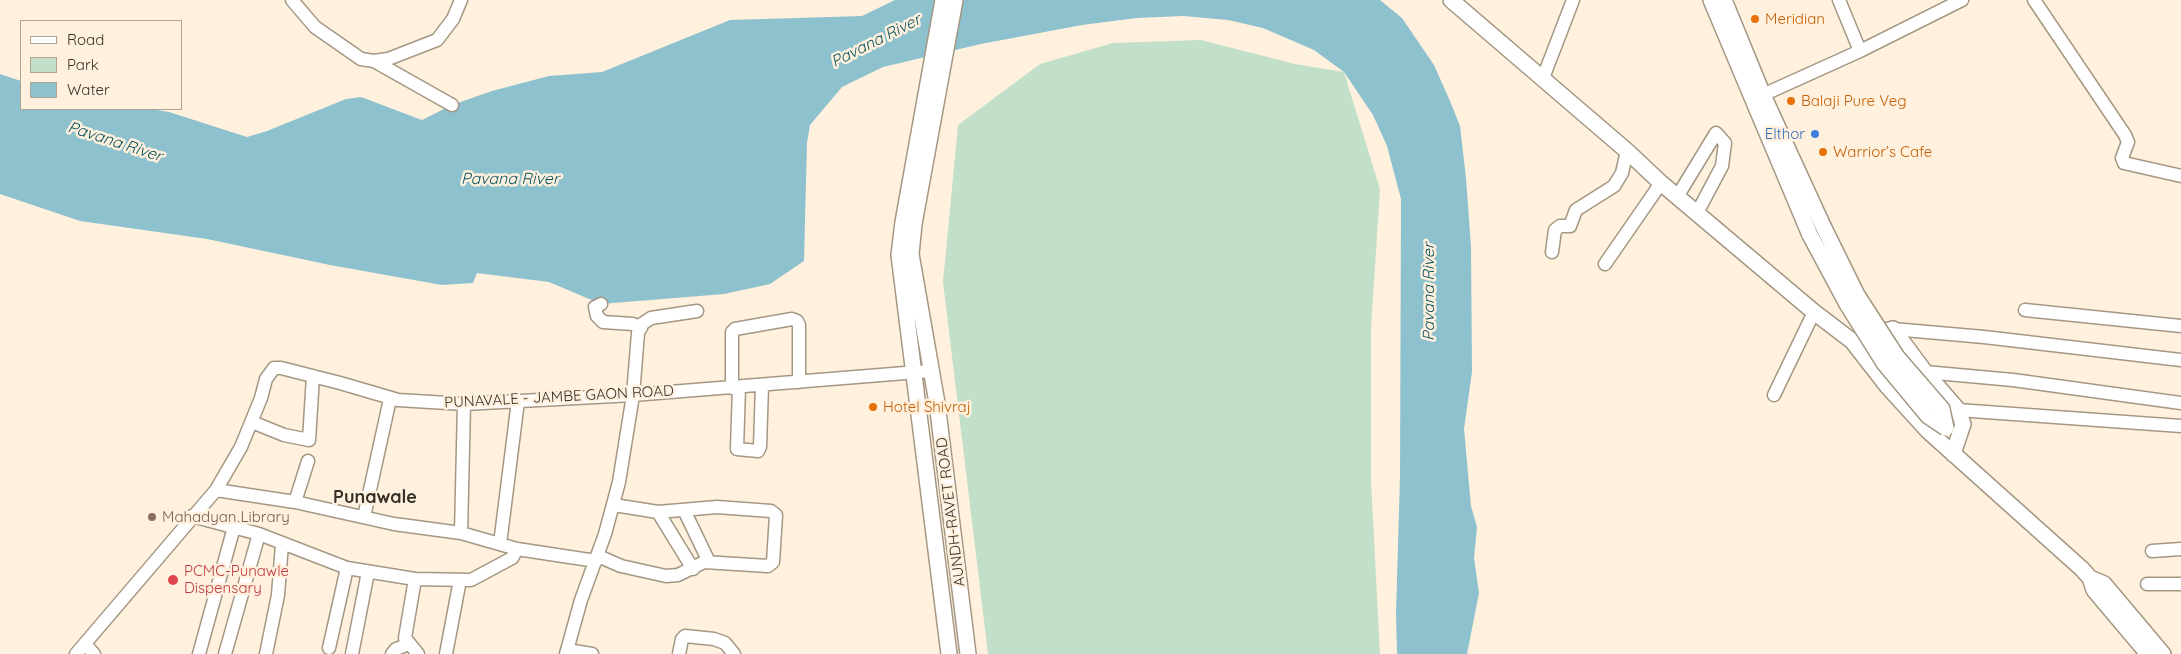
<!DOCTYPE html>
<meta charset="utf-8">
<style>
body{margin:0}
#map{position:relative;width:2181px;height:654px;overflow:hidden;background:#fff1dd;font-family:Quicksand,sans-serif}
canvas{display:block}
.legend{position:absolute;left:20px;top:20px;width:162px;height:90px;box-sizing:border-box;background:#fff1dd;border:1px solid #aea495;margin:0;padding:6px 9px;list-style:none;font-size:15px;color:#353028}
.legend li{display:flex;align-items:center;gap:10px;height:25px}
.legend b{width:25px;border:1px solid #aea495}
</style>
<div id="map">
<canvas width="2181" height="654"></canvas>
<ul class="legend">
<li><b style="height:6px;background:#fff"></b>Road</li>
<li><b style="height:14px;background:#c2dfc9"></b>Park</li>
<li><b style="height:14px;background:#8ec1ce"></b>Water</li>
</ul>
</div>
<script>
const g = document.querySelector('canvas').getContext('2d');
g.lineJoin = 'round';
function paint(path, color) {
  g.fillStyle = color;
  g.fill(path, 'evenodd');
}
function toPath(rows) {
  const path = new Path2D();
  for (const r of rows) {
    path.moveTo(r[0], r[1]);
    for (let i = 2; i < r.length; i += 2) path.lineTo(r[i], r[i + 1]);
  }
  return path;
}
function stroke(path, color, width, dash) {
  g.strokeStyle = color;
  g.lineWidth = width;
  g.lineCap = dash ? 'butt' : 'round';
  g.setLineDash(dash || []);
  g.stroke(path);
}
function write(font, color, halo, rows, align = 'center') {
  g.font = font + ' Quicksand,sans-serif';
  g.lineWidth = 5;
  g.setLineDash([]);
  g.textBaseline = 'middle';
  g.strokeStyle = halo;
  g.fillStyle = color;
  for (const [text, x, y, turn = 0] of rows) {
    g.save();
    g.translate(x, y);
    g.rotate((+turn || 0) * Math.PI / 180);
    g.textAlign = isNaN(turn) ? turn : align;
    if (halo) g.strokeText(text, 0, 0);
    g.fillText(text, 0, 0);
    g.restore();
  }
}
const green = toPath([
 [1201,40,1295,64,1344,72,1380,189,1371,329,1371,481,1380,654,988,654,943,282,958,125,1040,64,1113,43]
]);
const water = toPath([
 [895,0,1380,0,1402,18,1434,65,1450,101,1460,126,1466,178,1471,247,1472,372,1464,429,1471,506,1477,527,1474,558,1479,593,1467,654,1397,654,1396,613,1400,477,1401,199,1387,146,1373,115,1344,72,1314,50,1263,28,1228,20,1183,16,1137,18,1082,25,981,44,883,67,842,87,810,125,807,143,804,261,770,284,724,294,601,304,549,282,477,273,473,283,442,285,330,265,207,239,80,221,0,194,0,74,21,81,21,109,151,109,169,112,247,137,267,131,346,99,361,97,422,120,452,105,492,91,549,76,602,72,730,20,862,16]
]);
const minor = toPath([
 [292,0,315,27,361,59,374,61,388,59,437,40,453,19,461,0],
 [2034,0,2125,135,2128,142,2122,158,2124,163,2181,176],
 [1860,51,1962,0],
 [374,61,452,105],
 [1543,78,1573,0],
 [1756,98,1860,51,1839,0],
 [1677,197,1716,133,1725,143,1722,166,1697,213],
 [1552,252,1555,230,1560,226,1570,226,1576,210,1614,186,1622,173,1627,151],
 [1605,264,1661,183],
 [601,304,595,307,597,316,603,322,633,324,641,328],
 [2025,310,2181,326],
 [1893,329,1984,337,2181,360],
 [1925,372,2013,380,2181,403],
 [739,387,737,449,758,451,760,447,762,385],
 [732,388,732,332,735,329,792,319,797,321,799,325,799,382],
 [1774,395,1814,312],
 [1958,410,2181,426],
 [252,422,284,435,309,440,313,376],
 [216,490,295,502,394,524,461,533,517,549,596,561],
 [295,502,308,461],
 [614,505,658,512,693,569],
 [684,510,709,562],
 [192,516,259,534,347,568,415,579,471,580,512,558,517,549],
 [364,517,390,399],
 [461,533,464,404],
 [500,544,518,401],
 [2152,551,2181,549],
 [598,556,621,566,666,576,678,575,704,562,768,566,773,562,776,515,771,511,717,507,658,512],
 [415,579,405,638,418,654],
 [2147,584,2181,584],
 [85,644,94,654],
 [329,648,347,568],
 [567,650,592,654],
 [76,654,216,490,241,447,261,398,266,379,274,368,281,368,340,383,398,400,464,404,633,395,930,371],
 [199,654,234,527],
 [225,654,259,534],
 [266,654,278,595,282,544],
 [352,654,368,572],
 [392,654,396,649,409,644],
 [446,654,460,580],
 [566,654,581,600,605,534,619,482,633,395,638,333,642,324,651,318,697,311],
 [679,654,682,639,685,636,714,639,725,643,734,654]
]);
const major = toPath([
 [943,0,903,222,899,255,949,654],
 [955,0,914,224,911,254,937,403,968,654],
 [1451,0,1627,151,1661,183,1814,312,1852,341,1887,386,1928,431,2082,569,2090,578,2094,590,2148,654],
 [1711,0,1810,235],
 [1724,0,1763,95,1823,226],
 [1869,336,1893,329,1925,372,1958,410,1963,424,1953,454],
 [2090,578,2104,584,2163,654]
]);
const majorBridge = toPath([
 [1823,226,1857,295,1897,357,1942,409,1946,428],
 [1810,235,1847,304,1884,363,1928,416,1946,428]
]);
const markers = [
 [1755,19,5,"#e8710a"],
 [1791,101,5,"#e8710a"],
 [1815,134,5,"#3f7fe0"],
 [1823,152,5,"#e8710a"],
 [873,407,5,"#e8710a"],
 [152,517,5,"#8d6e63"],
 [173,580,6,"#e0444e"]
];
const foodNames = [
 ["Meridian",1765,19],
 ["Balaji Pure Veg",1801,101],
 ["Warrior’s Cafe",1833,152],
 ["Hotel Shivraj",883,407]
];
const shopNames = [
 ["Elthor",1805,134]
];
const streetNames = [
 ["PUNAVALE - JAMBE GAON ROAD",559,397,-3],
 ["AUNDH-RAVET ROAD",951,512,-97]
];
const educationNames = [
 ["Mahadyan Library",162,517]
];
const healthNames = [
 ["PCMC-Punawle",184,571],
 ["Dispensary",184,588]
];
const waterNames = [
 ["Pavana River",876,41,-27],
 ["Pavana River",115,142,18],
 ["Pavana River",510,179],
 ["Pavana River",1429,292,-90]
];
const quarterNames = [
 ["Punawale",375,498]
];
paint(green, '#c2dfc9');
paint(water, '#8ec1ce');
stroke(minor, '#a49784', 15);
stroke(major, '#a49784', 18);
stroke(minor, '#fff', 12);
stroke(major, '#fff', 15);
stroke(majorBridge, '#a49784', 18, []);
stroke(majorBridge, '#fff', 15);
for (const [x, y, r, color] of markers) {
  const dot = new Path2D();
  dot.arc(x, y, r, 0, 2 * Math.PI);
  g.fillStyle = color;
  g.fill(dot);
  stroke(dot, '#fff1dd', 2);
}
write('15px', '#c56008', '#fff1dd', foodNames, 'left');
write('15px', '#366cbe', '#fff1dd', shopNames, 'right');
write('15px', '#353028', '#fff1dd', streetNames);
write('15px', '#785e54', '#fff1dd', educationNames, 'left');
write('15px', '#be3a42', '#fff1dd', healthNames, 'left');
write('italic 16px', '#095361', '#fff1dd', waterNames);
write('bold 18px', '#353028', '#fff1dd', quarterNames);
</script>
